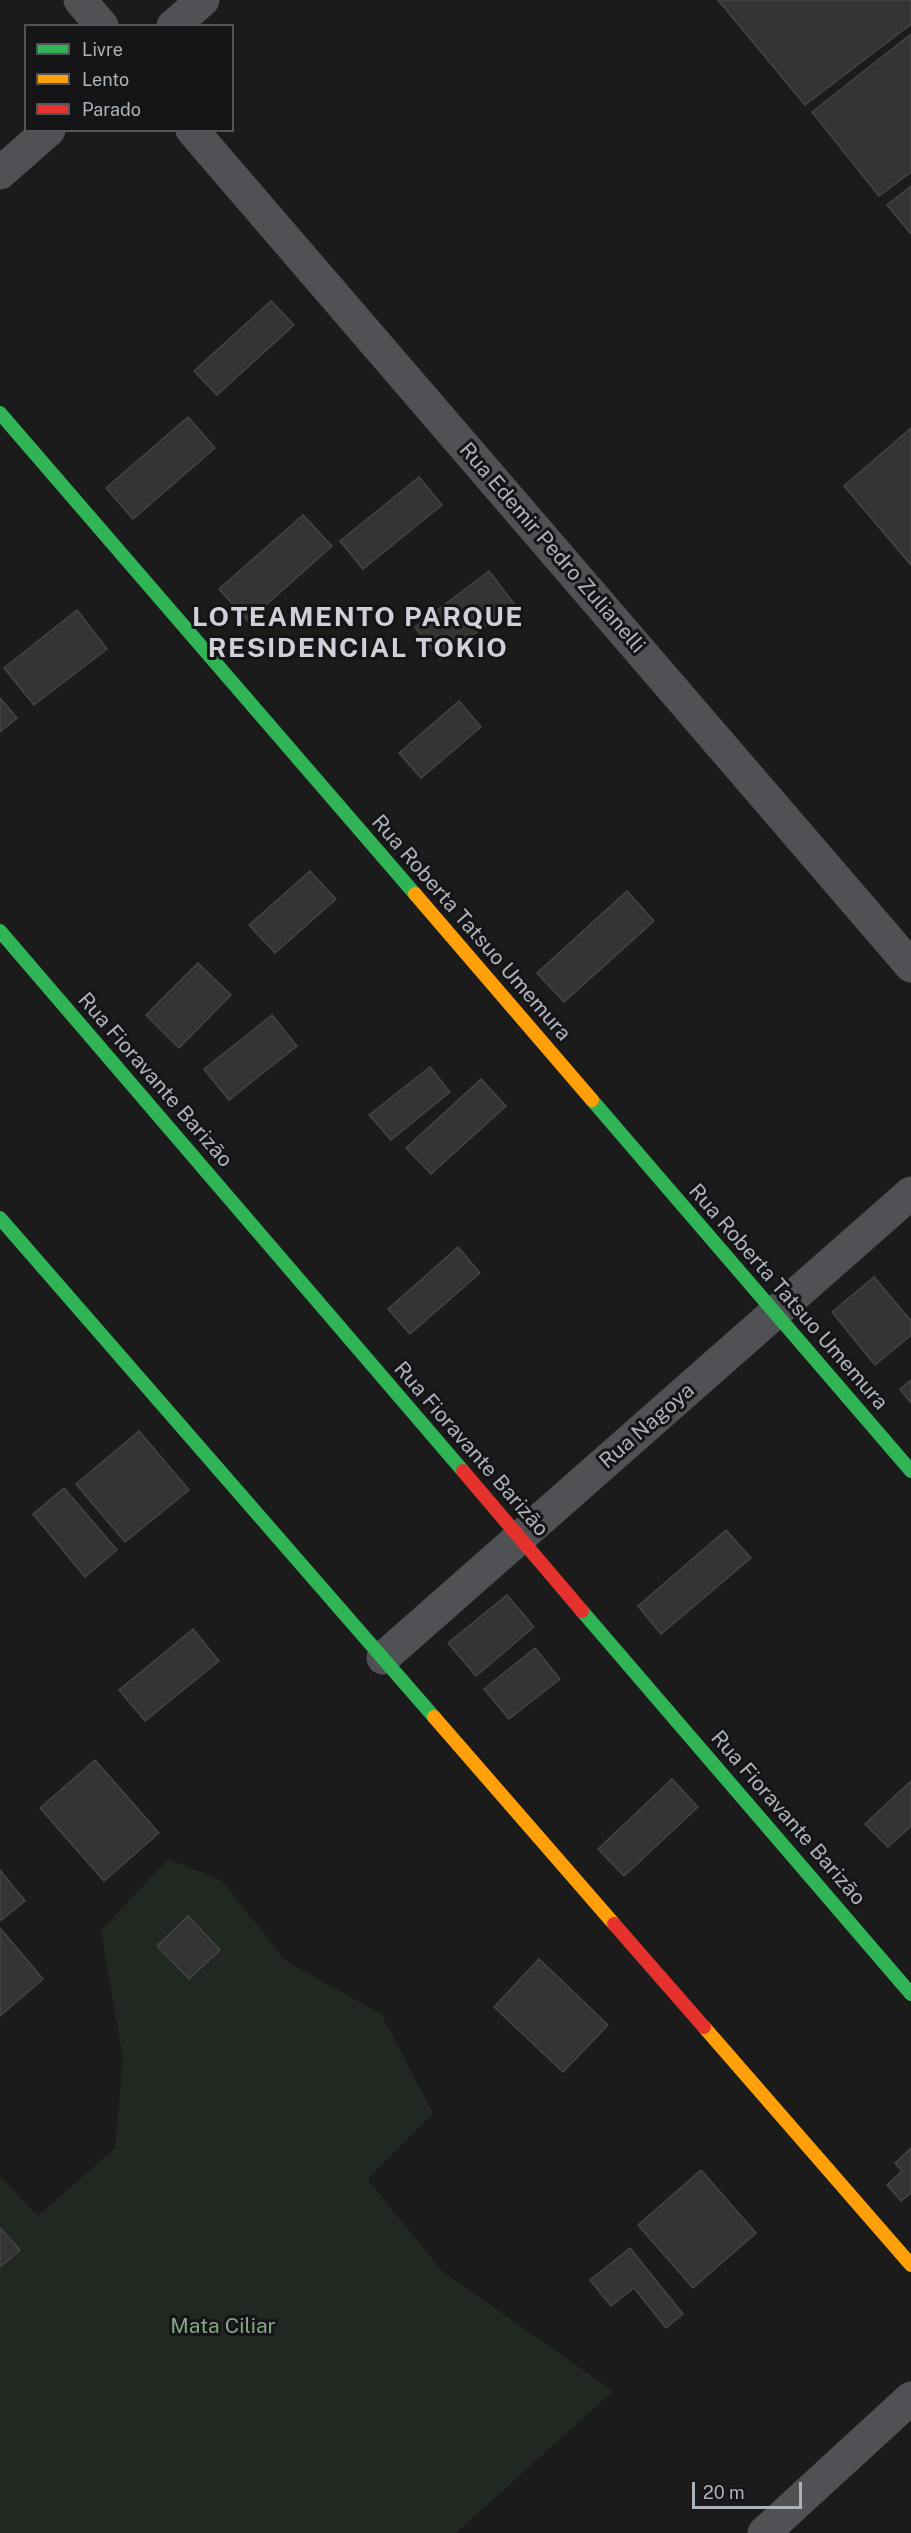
<!DOCTYPE html>
<meta charset="utf-8">
<style>
body{margin:0}
#map{position:relative;width:911px;height:2533px;overflow:hidden;background:#1b1b1b;font-family:"Public Sans",sans-serif}
canvas{display:block}
.legend{position:absolute;left:24px;top:24px;width:210px;height:108px;box-sizing:border-box;background:#151517;border:2px solid #525459;margin:0;padding:8px 10px;list-style:none;font-size:18px;color:#adb3bb}
.legend li{display:flex;align-items:center;gap:12px;height:30px}
.legend b{width:30px;border:2px solid #525459}
.scale{position:absolute;left:692px;top:2482px;width:110px;height:27px;box-sizing:border-box;border:3px solid #adb3bb;border-top:0;padding-left:8px;font-size:18px;line-height:21px;white-space:nowrap;color:#adb3bb;-webkit-text-stroke:4px #151517;paint-order:stroke}
</style>
<div id="map">
<canvas width="911" height="2533"></canvas>
<ul class="legend">
<li><b style="height:8px;background:#30b455"></b>Livre</li>
<li><b style="height:8px;background:#ff9f0a"></b>Lento</li>
<li><b style="height:8px;background:#e5322d"></b>Parado</li>
</ul>
<div class="scale">20 m</div>
</div>
<script>
const g = document.querySelector('canvas').getContext('2d');
g.lineJoin = 'round';
function paint(path, color) {
  g.fillStyle = color;
  g.fill(path, 'evenodd');
}
function toPath(rows) {
  const path = new Path2D();
  for (const r of rows) {
    path.moveTo(r[0], r[1]);
    for (let i = 2; i < r.length; i += 2) path.lineTo(r[i], r[i + 1]);
  }
  return path;
}
function stroke(path, color, width, dash) {
  g.strokeStyle = color;
  g.lineWidth = width;
  g.lineCap = dash ? 'butt' : 'round';
  g.setLineDash(dash || []);
  g.stroke(path);
}
function write(font, color, halo, rows, align = 'center') {
  g.font = font + ' "Public Sans",sans-serif';
  g.lineWidth = 6;
  g.setLineDash([]);
  g.textBaseline = 'middle';
  g.strokeStyle = halo;
  g.fillStyle = color;
  for (const [text, x, y, turn = 0] of rows) {
    g.save();
    g.translate(x, y);
    g.rotate((+turn || 0) * Math.PI / 180);
    g.textAlign = isNaN(turn) ? turn : align;
    if (halo) g.strokeText(text, 0, 0);
    g.fillText(text, 0, 0);
    g.restore();
  }
}
const green = toPath([
 [168,1859,221,1880,286,1961,381,2014,433,2113,367,2179,442,2271,613,2391,456,2533,0,2533,0,2176,38,2216,115,2148,123,2059,101,1931]
]);
const building = toPath([
 [718,0,911,0,911,24,805,105,718,0],
 [911,34,911,172,879,196,812,112,911,34],
 [911,186,911,234,887,205,911,186],
 [271,301,294,325,217,395,194,371,271,301],
 [188,417,215,448,133,519,106,488,188,417],
 [911,428,911,565,844,486,911,428],
 [419,477,442,505,363,569,340,541,419,477],
 [303,515,332,546,248,621,219,589,303,515],
 [489,571,514,604,440,660,415,627,489,571],
 [77,610,107,649,34,705,4,668,77,610],
 [0,698,17,718,0,732,0,698],
 [459,701,481,727,421,778,399,753,459,701],
 [310,871,336,899,275,953,249,925,310,871],
 [627,891,654,921,564,1002,537,973,627,891],
 [198,963,231,995,179,1048,146,1015,198,963],
 [272,1015,297,1046,229,1100,204,1069,272,1015],
 [430,1067,450,1092,391,1140,369,1115,430,1067],
 [481,1079,506,1106,431,1174,406,1148,481,1079],
 [458,1247,480,1273,410,1334,388,1309,458,1247],
 [874,1277,911,1321,911,1335,875,1365,832,1312,874,1277],
 [911,1380,911,1403,900,1389,911,1380],
 [139,1431,189,1490,125,1542,76,1484,139,1431],
 [64,1488,117,1550,85,1577,33,1514,64,1488],
 [726,1530,751,1558,661,1634,638,1606,726,1530],
 [507,1595,534,1627,476,1676,448,1643,507,1595],
 [193,1629,219,1661,145,1721,119,1690,193,1629],
 [535,1648,560,1679,509,1719,484,1689,535,1648],
 [95,1760,159,1833,104,1881,40,1808,95,1760],
 [672,1779,698,1807,624,1876,598,1849,672,1779],
 [911,1781,911,1826,888,1847,865,1824,911,1781],
 [0,1870,25,1901,0,1921,0,1870],
 [188,1916,220,1950,189,1979,157,1946,188,1916],
 [0,1928,43,1979,0,2016,0,1928],
 [539,1959,608,2025,563,2072,494,2007,539,1959],
 [911,2148,911,2193,901,2201,887,2185,902,2171,895,2163,911,2148],
 [701,2170,756,2233,693,2288,638,2225,701,2170],
 [0,2228,20,2250,0,2267,0,2228],
 [630,2248,683,2314,666,2328,634,2288,611,2306,590,2280,630,2248]
]);
const street = toPath([
 [80,0,102,26],
 [173,26,203,0],
 [192,130,911,966],
 [0,173,49,130],
 [383,1658,911,1193],
 [764,2533,911,2398]
]);
const fast = toPath([
 [0,413,415,894],
 [0,931,463,1471],
 [592,1100,911,1471],
 [0,1218,434,1717],
 [582,1611,911,1994]
]);
const slow = toPath([
 [415,894,592,1100],
 [434,1717,614,1924],
 [704,2027,911,2265]
]);
const jam = toPath([
 [463,1471,582,1611],
 [614,1924,704,2027]
]);
const streetNames = [
 ["Rua Edemir Pedro Zulianelli",552,548,49],
 ["Rua Roberta Tatsuo Umemura",471,928,49],
 ["Rua Fioravante Barizão",155,1080,49],
 ["Rua Roberta Tatsuo Umemura",788,1297,49],
 ["Rua Nagoya",647,1426,-41],
 ["Rua Fioravante Barizão",471,1449,49],
 ["Rua Fioravante Barizão",788,1818,49]
];
const parkNames = [
 ["Mata Ciliar",223,2327]
];
const districtNames = [
 ["LOTEAMENTO PARQUE",358,618],
 ["RESIDENCIAL TOKIO",358,649]
];
paint(green, '#212821');
paint(building, '#343435');
stroke(building, '#434547', 1.5);
stroke(street, '#4f5154', 33);
stroke(fast, '#30b455', 14);
stroke(slow, '#ff9f0a', 14);
stroke(jam, '#e5322d', 14);
write('21px', '#adb3bb', '#151517', streetNames);
write('21px', '#87a586', '#151517', parkNames);
g.letterSpacing = '1.5px';
write('bold 27px', '#ced1d7', '#151517', districtNames);
g.letterSpacing = '0px';
</script>
